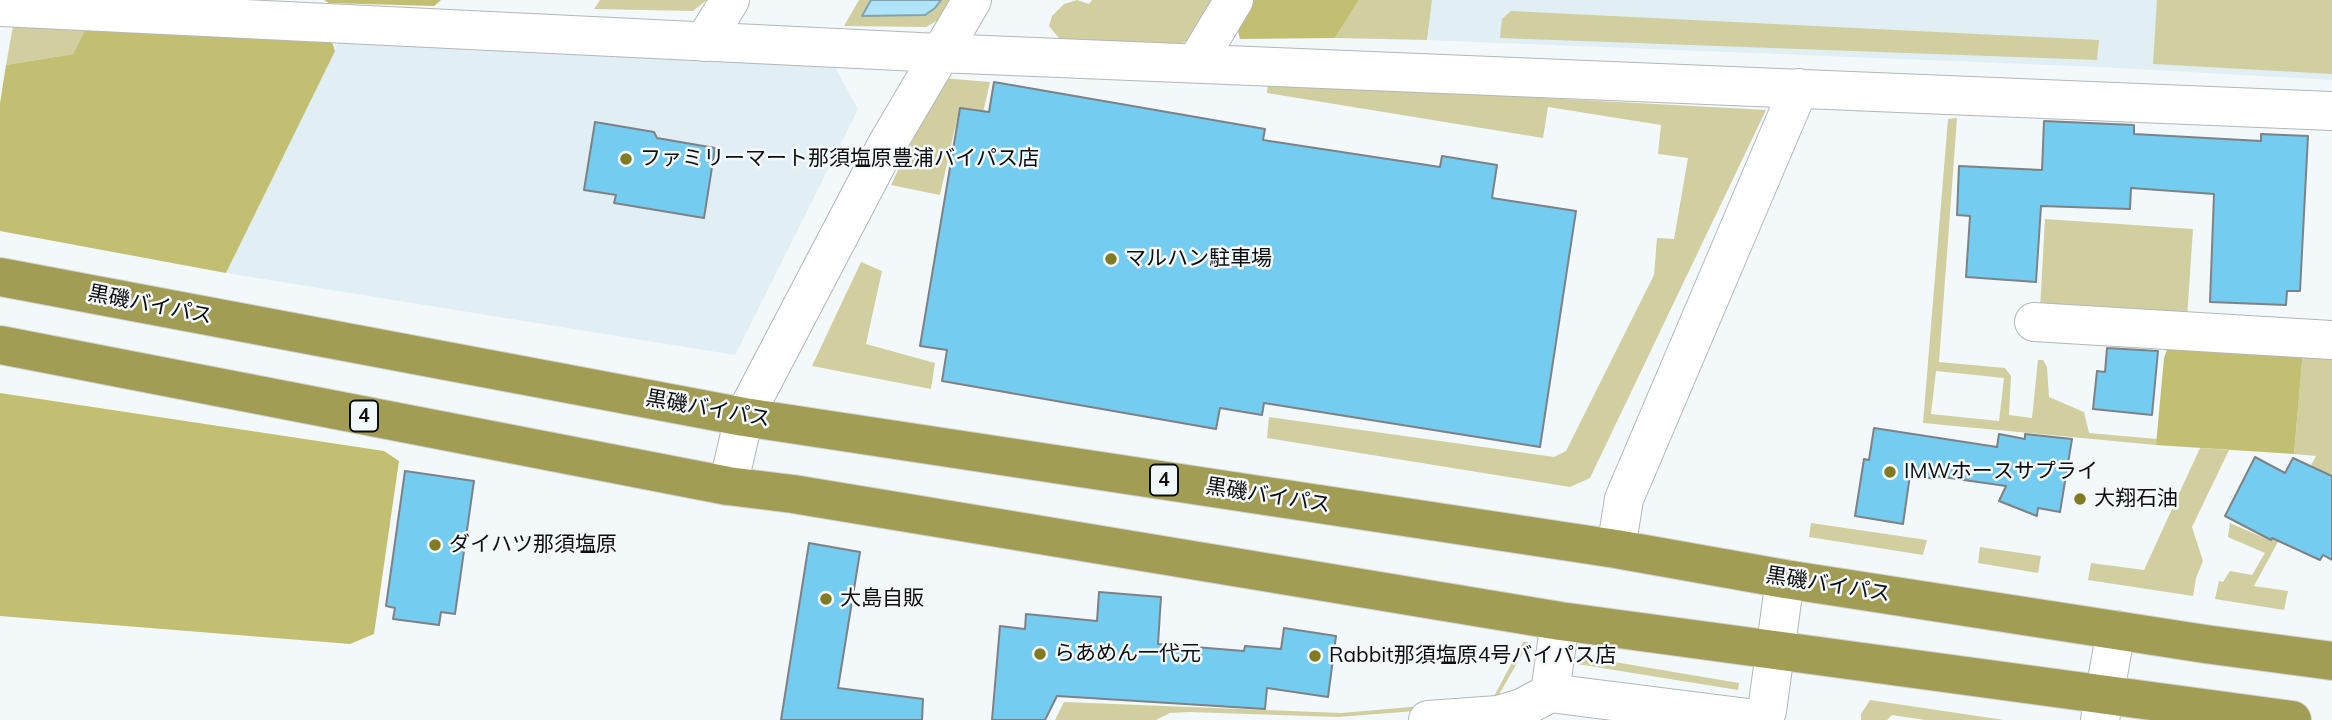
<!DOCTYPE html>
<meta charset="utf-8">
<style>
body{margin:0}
canvas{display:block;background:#f3f8fa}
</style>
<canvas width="2332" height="720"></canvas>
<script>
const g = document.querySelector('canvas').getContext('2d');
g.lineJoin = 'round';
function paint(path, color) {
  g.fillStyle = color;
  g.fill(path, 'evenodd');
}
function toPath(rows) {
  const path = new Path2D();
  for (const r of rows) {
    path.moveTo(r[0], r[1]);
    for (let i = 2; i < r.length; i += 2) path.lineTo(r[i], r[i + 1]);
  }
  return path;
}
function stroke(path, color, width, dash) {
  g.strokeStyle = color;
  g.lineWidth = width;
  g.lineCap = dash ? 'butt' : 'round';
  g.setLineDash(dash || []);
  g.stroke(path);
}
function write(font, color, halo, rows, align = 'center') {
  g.font = font + ' Mulish,"Noto Sans JP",sans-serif';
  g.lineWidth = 5;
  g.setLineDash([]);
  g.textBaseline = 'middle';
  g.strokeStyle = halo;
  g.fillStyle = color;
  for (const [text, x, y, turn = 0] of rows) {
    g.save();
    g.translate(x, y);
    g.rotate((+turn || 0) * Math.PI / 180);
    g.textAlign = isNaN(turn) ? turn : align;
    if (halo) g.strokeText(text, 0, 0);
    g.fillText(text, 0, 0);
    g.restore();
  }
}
const built = toPath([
 [1432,0,2332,0,2332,80,2100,67,1427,40],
 [340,39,831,60,858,109,735,355,226,273]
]);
const green = toPath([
 [600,0,707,0,693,11,594,9],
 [859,0,871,0,862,16,935,8,941,0,955,0,942,18,926,27,844,26],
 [1077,0,1089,4,1092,0,1212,0,1187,41,1174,47,1063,43,1049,26,1052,16,1064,4],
 [1359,0,1432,0,1427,40,1335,38],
 [2157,0,2332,0,2332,74,2153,64],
 [1511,11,2099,40,2097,60,1500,38,1502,19],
 [13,26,85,30,73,54,6,65],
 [942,78,990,82,983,113,959,110,940,195,891,185],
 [1268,83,1766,110,1590,478,1570,487,1267,438,1269,417,1554,457,1566,451,1654,275,1657,238,1674,239,1688,158,1658,154,1661,125,1548,107,1543,138,1267,93],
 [1957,118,1939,362,2005,368,2011,376,2009,415,2032,418,2038,360,2043,360,2047,367,2049,397,2084,412,2089,433,2157,439,2156,445,1923,423,1948,119],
 [1936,371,2004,378,1999,421,1931,414],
 [2045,219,2193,229,2187,318,2040,309],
 [861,262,882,271,866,344,935,363,931,389,812,366],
 [2303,351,2332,353,2332,482,2304,494,2254,586,2288,591,2284,610,2215,599,2219,581,2223,582,2230,571,2252,575,2265,553,2228,537,2230,523,2271,541,2316,456,2294,454],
 [2200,448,2229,450,2192,527,2203,561,2196,578,2193,596,2088,580,2091,563,2144,570],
 [1811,523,1927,540,1923,555,1809,537],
 [1980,547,2041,556,2038,573,1978,563],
 [1523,642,1529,642,1493,705,1338,717,1189,712,1170,713,1156,720,1055,720,1064,702,1341,713,1492,700],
 [1579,656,1739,683,1738,690,1577,664],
 [1870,700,2004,720,1925,720,1892,715,1887,720,1861,720,1861,714]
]);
const forest = toPath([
 [324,0,441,0,434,6,329,3],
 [1253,0,1359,0,1335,38,1240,39,1237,27],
 [85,30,332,42,335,51,226,273,0,231,0,103,6,65,73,54],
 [2168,347,2303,351,2294,454,2156,445,2164,358],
 [0,393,384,451,399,461,374,634,350,644,0,616]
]);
const water = toPath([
 [871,0,941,0,935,8,925,15,862,16,871,0]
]);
const building = toPath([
 [994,82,1265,129,1263,140,1440,167,1442,156,1497,165,1492,198,1576,211,1540,447,1264,403,1262,415,1220,408,1216,429,942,381,947,350,920,346,960,108,989,112,994,82],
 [2044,121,2134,125,2134,134,2261,141,2261,134,2308,136,2300,291,2287,291,2286,305,2210,302,2214,194,2131,188,2130,209,2041,206,2036,282,1966,277,1970,216,1957,215,1959,166,2042,170,2044,121],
 [595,122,654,132,657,138,715,148,704,218,614,203,616,195,584,190,595,122],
 [2107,348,2158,351,2152,415,2093,409,2097,371,2105,372,2107,348],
 [1874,428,1997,447,1999,434,2025,439,2025,434,2072,439,2060,512,2038,508,2037,516,1999,501,2006,486,1936,476,1935,479,1910,475,1903,524,1855,516,1864,459,1869,460,1874,428],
 [2255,457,2285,473,2293,458,2332,476,2332,560,2323,555,2320,560,2272,538,2271,540,2225,516,2255,457],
 [405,471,474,481,455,614,441,612,439,625,393,619,395,608,386,606,405,471],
 [809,543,860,552,838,688,923,699,922,720,781,720,809,543],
 [1099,592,1161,597,1158,644,1244,651,1245,646,1281,649,1284,628,1336,636,1328,697,1267,688,1265,709,1057,696,1045,720,992,720,1000,626,1025,629,1026,614,1097,621,1099,592]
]);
const minor = toPath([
 [0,7,939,53,2332,111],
 [704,42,730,0],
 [1196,63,1234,0],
 [2034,322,2332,340],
 [728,486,744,417,885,148,972,0],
 [1616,549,1624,499,1799,88],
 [1550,693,1560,621],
 [1428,720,1498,715,1522,708,1550,693,1756,719,1767,711,1785,579],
 [2100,720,2116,630]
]);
const highway = toPath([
 [0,277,744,417,1616,549,1785,579,2205,644,2332,661],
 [0,345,728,486,793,494,1560,621,2292,720]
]);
const markers = [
 [626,159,7,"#807a20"],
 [1111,259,7,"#807a20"],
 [1890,472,7,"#807a20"],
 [2080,499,7,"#807a20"],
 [435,545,7,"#807a20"],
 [826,599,7,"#807a20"],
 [1040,654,7,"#807a20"],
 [1315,656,7,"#807a20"]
];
const shields = [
 [364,416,28],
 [1164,480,28]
];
const shieldNames = [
 ["4",364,416],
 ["4",1164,480]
];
const poiNames = [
 ["ファミリーマート那須塩原豊浦バイパス店",640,159],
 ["マルハン駐車場",1125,259],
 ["IMWホースサプライ",1904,472],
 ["大翔石油",2094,499],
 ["ダイハツ那須塩原",449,545],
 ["大島自販",840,599],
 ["らあめん一代元",1054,654],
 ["Rabbit那須塩原4号バイパス店",1329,656]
];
const streetNames = [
 ["黒磯バイパス",150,305,11],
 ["黒磯バイパス",708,409,10],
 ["黒磯バイパス",1268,496,9],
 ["黒磯バイパス",1828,585,9]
];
paint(built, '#e1eff5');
paint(green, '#d1cfa0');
paint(forest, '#c3bf72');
paint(water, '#b1e3f9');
stroke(water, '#80a3b3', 2);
paint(building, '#74ccf0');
stroke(building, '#7e8284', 2);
stroke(minor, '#b2b7b9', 40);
stroke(highway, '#d3d4d4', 40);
stroke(minor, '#fff', 38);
stroke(highway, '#a29d54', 38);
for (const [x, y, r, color] of markers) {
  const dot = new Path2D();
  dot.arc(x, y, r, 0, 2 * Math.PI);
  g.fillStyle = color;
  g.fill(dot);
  stroke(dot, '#f3f8fa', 2.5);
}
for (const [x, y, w] of shields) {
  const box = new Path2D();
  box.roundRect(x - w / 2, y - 15.5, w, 31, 5);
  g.fillStyle = '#f3f8fa';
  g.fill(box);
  stroke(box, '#0d0e0f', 2);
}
write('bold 19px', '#0d0e0f', null, shieldNames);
write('21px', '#0d0e0f', '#f3f8fa', poiNames, 'left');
write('21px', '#0d0e0f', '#f3f8fa', streetNames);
</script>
